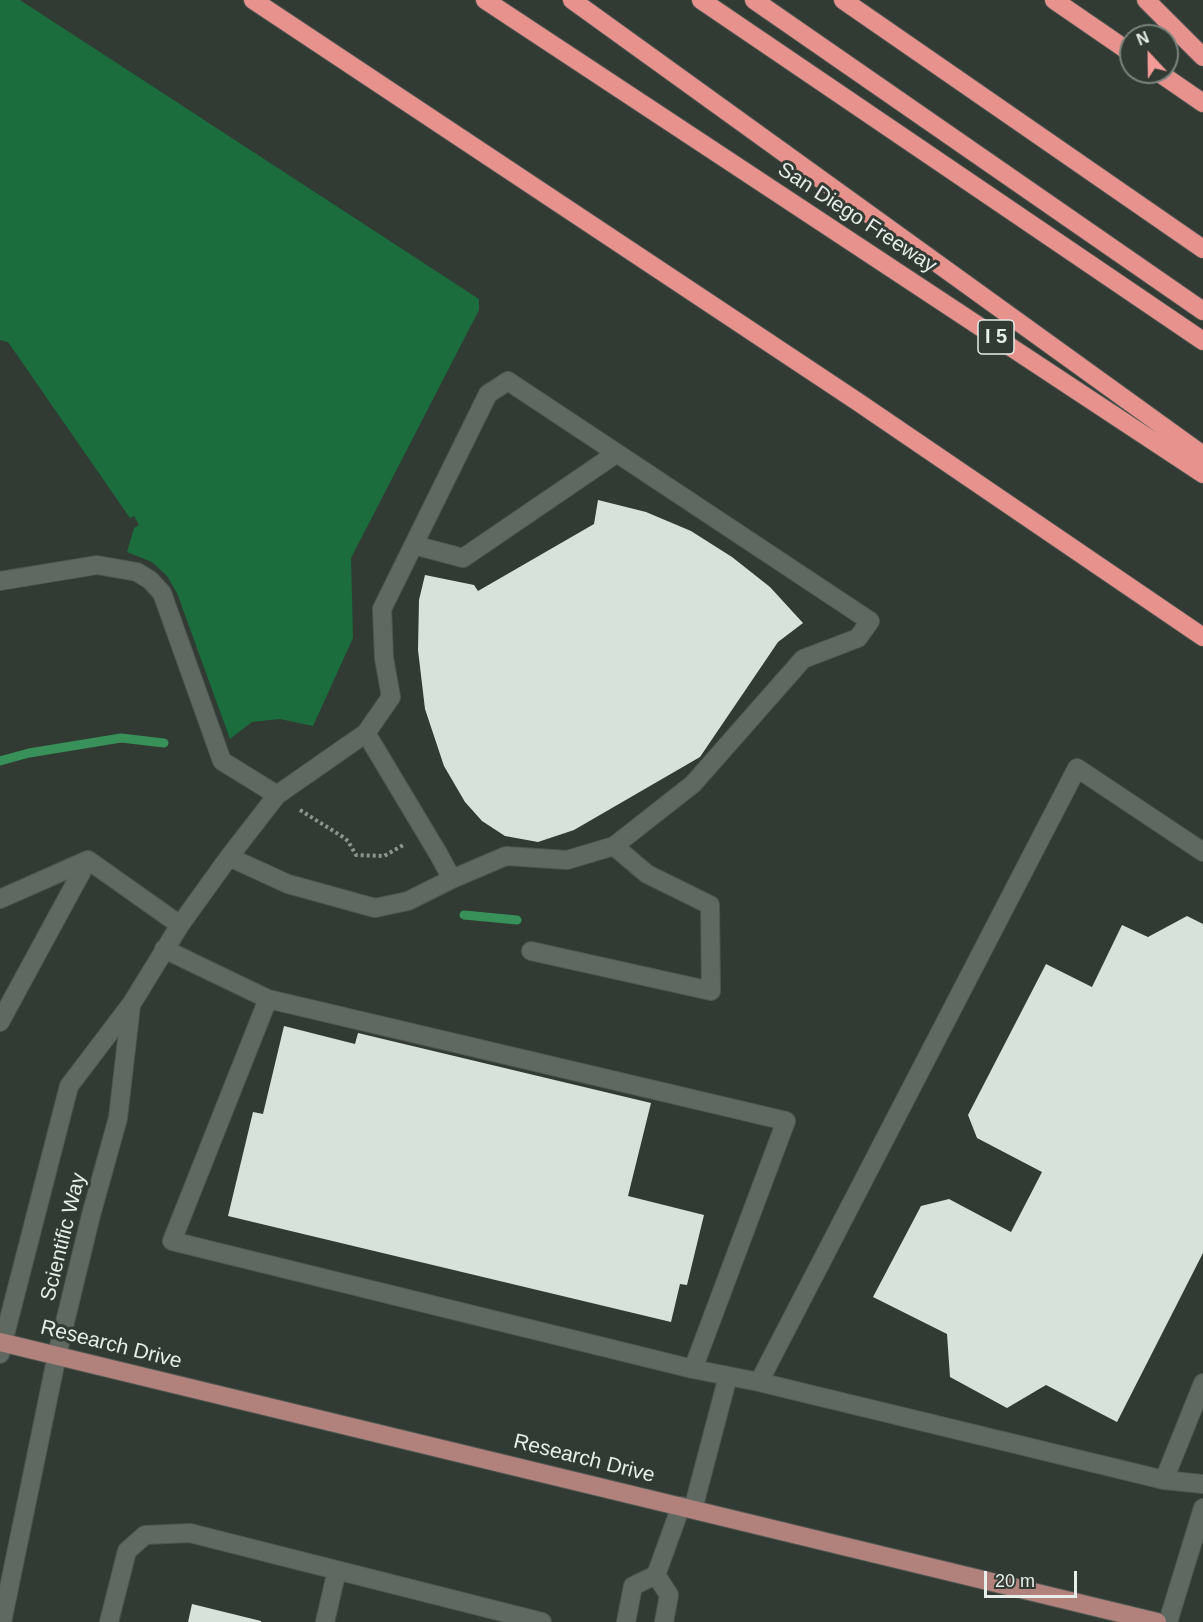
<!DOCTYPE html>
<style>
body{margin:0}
#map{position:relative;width:1203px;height:1622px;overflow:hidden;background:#313a33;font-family:Helvetica,sans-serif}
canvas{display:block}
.north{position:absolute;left:1119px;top:24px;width:60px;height:60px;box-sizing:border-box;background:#313a33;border:2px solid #7a827c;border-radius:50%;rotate:338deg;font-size:16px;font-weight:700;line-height:24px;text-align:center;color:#e7ede9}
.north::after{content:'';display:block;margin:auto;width:21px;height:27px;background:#f59b97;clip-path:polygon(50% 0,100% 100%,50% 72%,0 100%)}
.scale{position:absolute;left:984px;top:1571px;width:93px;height:27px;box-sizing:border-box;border:3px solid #e7ede9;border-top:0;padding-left:8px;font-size:18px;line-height:21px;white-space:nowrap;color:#e7ede9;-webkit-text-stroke:4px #313a33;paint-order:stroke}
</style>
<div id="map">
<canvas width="1203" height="1622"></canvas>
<div class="north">N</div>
<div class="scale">20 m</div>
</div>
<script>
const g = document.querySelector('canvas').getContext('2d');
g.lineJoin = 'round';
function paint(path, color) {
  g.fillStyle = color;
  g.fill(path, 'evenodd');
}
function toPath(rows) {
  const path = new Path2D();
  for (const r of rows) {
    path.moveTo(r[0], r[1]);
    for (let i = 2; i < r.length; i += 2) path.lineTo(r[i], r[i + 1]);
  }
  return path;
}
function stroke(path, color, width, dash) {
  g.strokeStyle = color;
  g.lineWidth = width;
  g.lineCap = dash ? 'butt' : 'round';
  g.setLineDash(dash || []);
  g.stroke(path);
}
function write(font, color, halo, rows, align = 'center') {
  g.font = font + ' Helvetica,sans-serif';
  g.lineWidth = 6;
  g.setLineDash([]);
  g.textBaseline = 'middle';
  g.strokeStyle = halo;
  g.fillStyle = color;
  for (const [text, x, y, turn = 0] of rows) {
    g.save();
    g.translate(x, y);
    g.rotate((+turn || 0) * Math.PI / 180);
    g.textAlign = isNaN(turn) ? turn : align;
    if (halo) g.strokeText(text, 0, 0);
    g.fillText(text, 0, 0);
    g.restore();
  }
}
const green = toPath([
 [0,0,20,0,479,299,479,310,351,558,353,638,313,726,280,719,252,722,230,739,177,593,167,576,152,562,127,552,134,528,139,525,134,516,130,518,8,342,0,340]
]);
const stream = toPath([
 [0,761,29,753,121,738,164,743],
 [464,915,517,920]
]);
const building = toPath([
 [598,500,646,512,691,531,732,557,770,587,803,623,778,642,700,757,574,830,538,842,505,836,482,821,465,802,444,766,425,709,418,650,419,600,425,575,474,585,478,591,594,524],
 [1187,916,1203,924,1203,1253,1117,1422,1046,1385,1007,1408,950,1377,947,1334,873,1297,921,1206,949,1199,1011,1232,1042,1172,977,1138,968,1115,1046,964,1092,987,1122,925,1148,937],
 [284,1026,355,1044,358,1033,651,1103,628,1196,704,1215,687,1285,680,1284,671,1322,228,1216,253,1112,263,1114],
 [192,1604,261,1621,261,1622,188,1622]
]);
const path = toPath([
 [300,810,343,837,348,841,356,855,384,856,405,844]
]);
const minor = toPath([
 [414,545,463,558,617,453],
 [0,581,97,565,137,572,150,580,162,593,222,761,277,795],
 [366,733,391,697,384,658,382,609,488,394,508,381,870,621,858,638,803,659,693,784,614,846,567,860,506,856,452,879],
 [1203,852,1077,768,759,1382,1164,1480,1203,1484],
 [0,899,88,860,180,925],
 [164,949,268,999,786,1121,693,1369,759,1382],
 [531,951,711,991,710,905,647,874,614,846],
 [268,999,172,1241,693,1369],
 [0,1022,88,860],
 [0,1354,69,1086,132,1003,180,925,229,857,277,795,366,733,439,855,452,879,408,901,375,908,288,884,229,857],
 [1164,1480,1203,1383],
 [693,1509,728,1376],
 [656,1575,669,1595,664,1622],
 [2,1622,57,1355,91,1215,118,1118,131,1005],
 [109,1622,127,1551,145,1535,190,1533,542,1622],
 [325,1622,337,1570],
 [626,1622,633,1586,656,1575,681,1506],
 [1168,1622,1203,1508]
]);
const major = toPath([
 [0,1342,1157,1622]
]);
const highway = toPath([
 [253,0,858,402,1203,637],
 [485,0,1203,474],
 [572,0,1203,455],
 [701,0,1203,341],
 [754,0,1203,311],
 [843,0,1203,249],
 [1054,0,1131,53],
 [1146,0,1203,57],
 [1158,72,1203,103]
]);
const shields = [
 [996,337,36]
];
const shieldNames = [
 ["I 5",996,337]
];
const streetNames = [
 ["San Diego Freeway",857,218,33],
 ["Scientific Way",64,1237,-76],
 ["Research Drive",111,1345,14],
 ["Research Drive",584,1459,14]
];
paint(green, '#1b6d3d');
stroke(stream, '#379159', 9);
paint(building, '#d7e3da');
stroke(minor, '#4f5651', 20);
stroke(major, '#4f5651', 20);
stroke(highway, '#4f5651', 20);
stroke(path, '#8d948f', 4, [3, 3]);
stroke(minor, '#5f6961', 18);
stroke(major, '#b1827b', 18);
stroke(highway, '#e7928d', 18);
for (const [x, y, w] of shields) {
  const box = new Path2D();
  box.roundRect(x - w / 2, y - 17, w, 34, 4.5);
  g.fillStyle = '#313a33';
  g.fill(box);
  stroke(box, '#e7ede9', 1.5);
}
write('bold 20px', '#e7ede9', null, shieldNames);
write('21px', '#e7ede9', '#313a33', streetNames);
</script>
